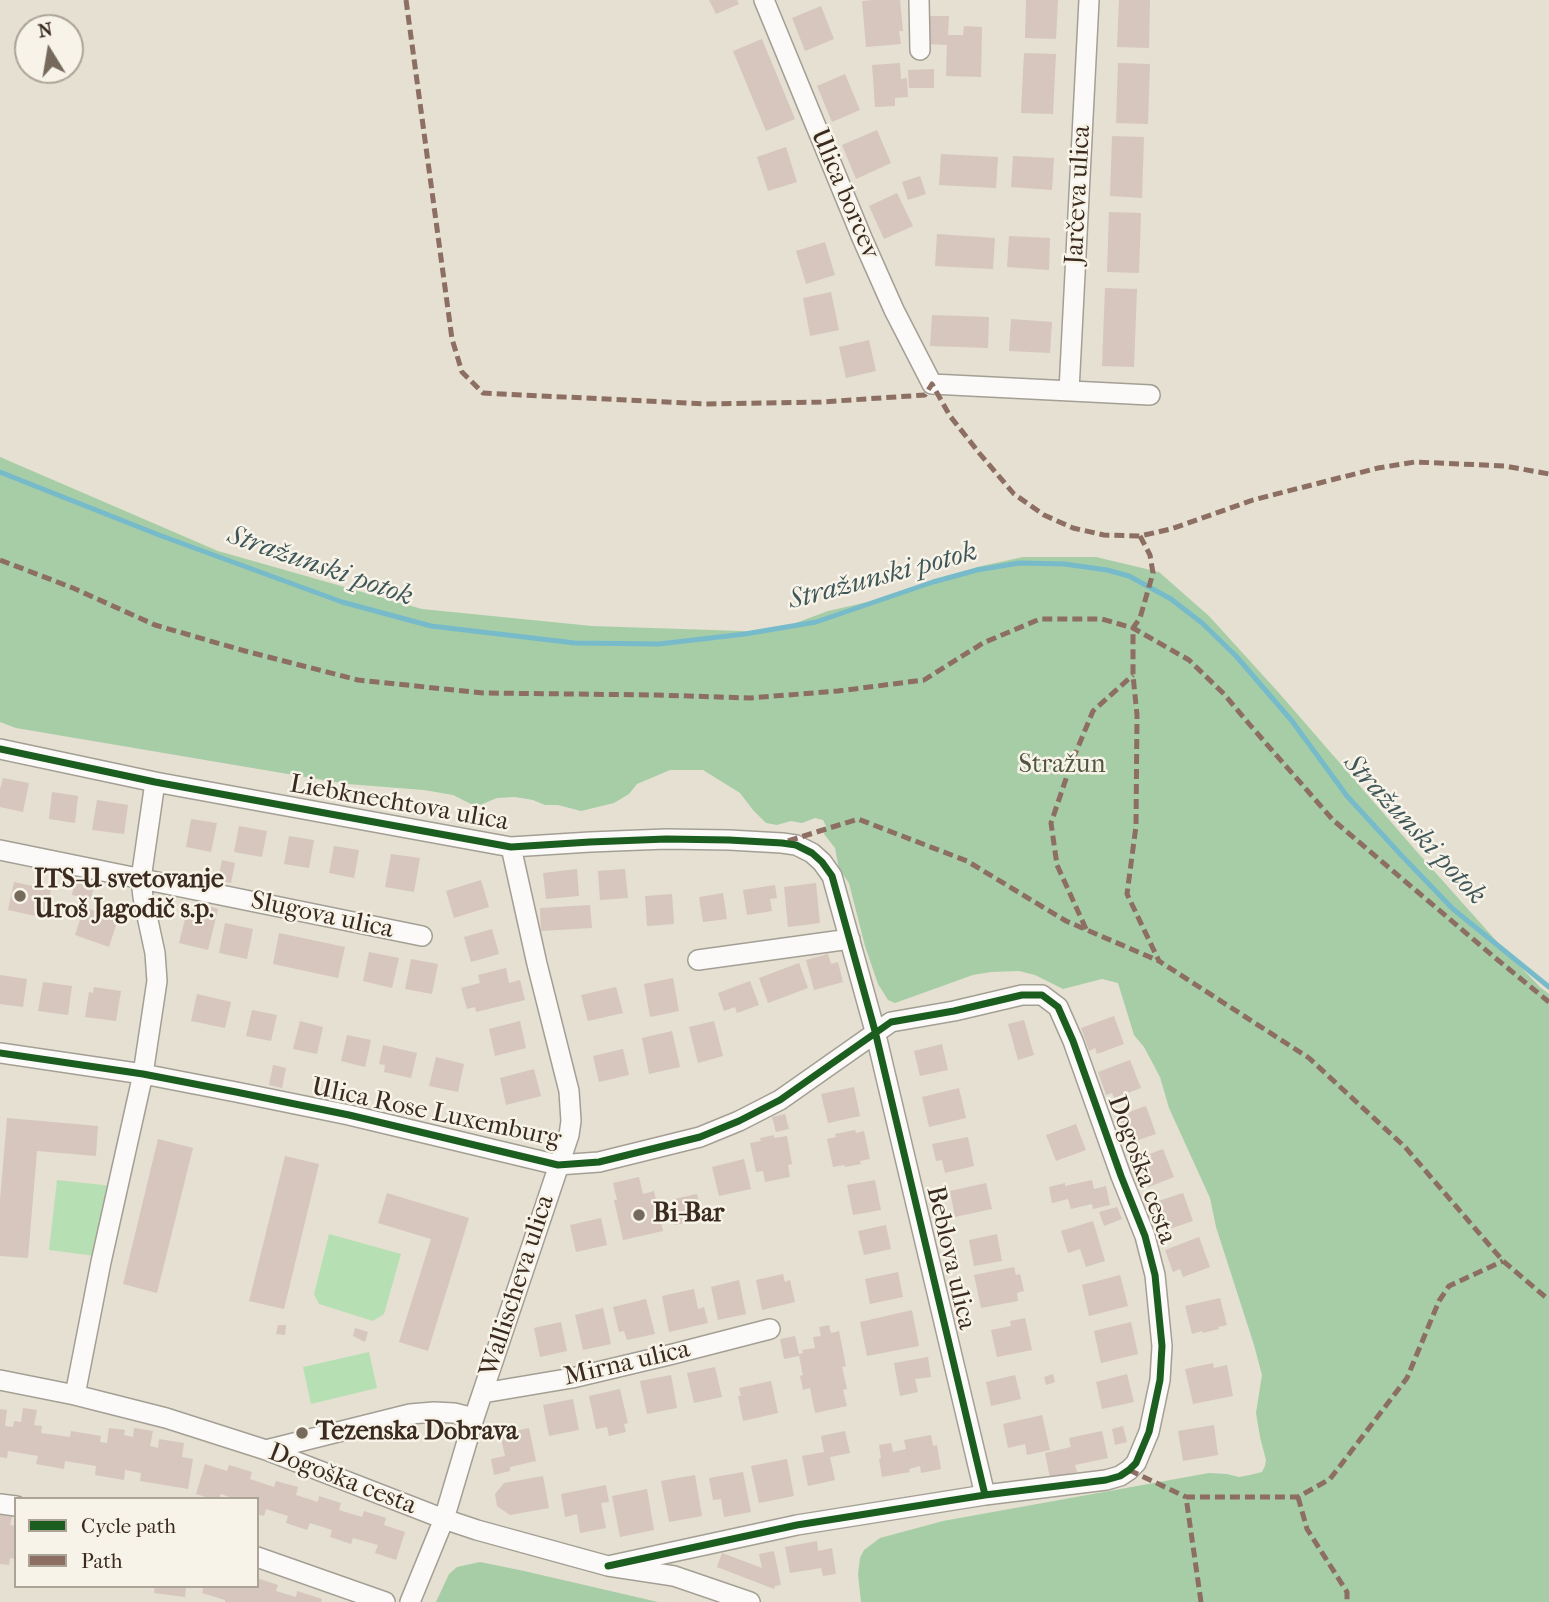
<!DOCTYPE html>
<meta charset="utf-8">
<style>
body{margin:0}
#map{position:relative;width:1549px;height:1602px;overflow:hidden;background:#e5e0d1;font-family:"IM FELL French Canon",serif}
canvas{display:block}
.legend{position:absolute;left:14px;top:1497px;width:245px;height:91px;box-sizing:border-box;background:#f7f3e8;border:2px solid #aca397;margin:0;padding:9px 12px;list-style:none;font-size:21px;color:#3b2a1e}
.legend li{display:flex;align-items:center;gap:14px;height:35px}
.legend b{width:35px;border:2px solid #aca397}
.north{position:absolute;left:14px;top:14px;width:70px;height:70px;box-sizing:border-box;background:#f7f3e8;border:2px solid #aca397;border-radius:50%;rotate:349deg;font-size:19px;font-weight:700;line-height:28px;text-align:center;color:#3b2a1e}
.north::after{content:'';display:block;margin:auto;width:24px;height:32px;background:#766a5d;clip-path:polygon(50% 0,100% 100%,50% 72%,0 100%)}
</style>
<div id="map">
<canvas width="1549" height="1602"></canvas>
<ul class="legend">
<li><b style="height:9px;background:#1b5e20"></b>Cycle path</li>
<li><b style="height:9px;background:#8d6e63"></b>Path</li>
</ul>
<div class="north">N</div>
</div>
<script>
const g = document.querySelector('canvas').getContext('2d');
g.lineJoin = 'round';
function paint(path, color) {
  g.fillStyle = color;
  g.fill(path, 'evenodd');
}
function toPath(rows) {
  const path = new Path2D();
  for (const r of rows) {
    path.moveTo(r[0], r[1]);
    for (let i = 2; i < r.length; i += 2) path.lineTo(r[i], r[i + 1]);
  }
  return path;
}
function stroke(path, color, width, dash) {
  g.strokeStyle = color;
  g.lineWidth = width;
  g.lineCap = dash ? 'butt' : 'round';
  g.setLineDash(dash || []);
  g.stroke(path);
}
function write(font, color, halo, rows, align = 'center') {
  g.font = font + ' "IM FELL French Canon",serif';
  g.lineWidth = 5;
  g.setLineDash([]);
  g.textBaseline = 'middle';
  g.strokeStyle = halo;
  g.fillStyle = color;
  for (const [text, x, y, turn = 0] of rows) {
    g.save();
    g.translate(x, y);
    g.rotate((+turn || 0) * Math.PI / 180);
    g.textAlign = isNaN(turn) ? turn : align;
    if (halo) g.strokeText(text, 0, 0);
    g.fillText(text, 0, 0);
    g.restore();
  }
}
const green = toPath([
 [57,1180,112,1186,95,1256,49,1250],
 [329,1234,401,1254,384,1314,373,1321,319,1304,314,1294],
 [369,1352,377,1388,311,1404,303,1367]
]);
const forest = toPath([
 [0,457,218,551,422,609,592,626,772,632,828,611,894,596,951,578,977,567,1023,557,1096,557,1159,572,1209,616,1279,693,1418,853,1508,954,1540,987,1549,994,1549,1602,861,1602,858,1574,860,1558,864,1550,880,1538,943,1521,1209,1473,1227,1474,1239,1477,1250,1475,1262,1472,1265,1466,1266,1460,1260,1437,1256,1413,1262,1375,1254,1345,1216,1227,1210,1198,1169,1108,1160,1077,1144,1047,1134,1035,1118,983,1102,979,1063,989,1035,975,1019,971,991,972,973,975,895,1003,888,1000,878,984,865,946,849,883,839,869,835,848,824,834,826,826,823,820,815,818,802,823,791,821,777,825,766,823,753,810,740,793,703,770,670,770,637,784,629,794,614,803,581,811,558,805,545,805,533,800,515,797,497,798,480,805,473,805,453,795,424,790,347,784,16,728,0,722],
 [480,1562,524,1571,658,1602,436,1602,449,1574,457,1567]
]);
const stream = toPath([
 [0,472,159,535,342,602,431,626,575,643,659,644,745,634,816,622,933,582,977,570,1019,563,1064,564,1107,570,1129,576,1171,599,1202,623,1236,656,1292,721,1347,796,1402,856,1453,909,1549,987]
]);
const building = toPath([
 [709,0,737,0,739,4,716,14],
 [873,0,900,0,903,31,899,31,901,44,866,47,862,1],
 [1026,0,1058,0,1056,39,1025,38],
 [1119,0,1150,0,1149,48,1117,47],
 [821,6,834,39,805,51,792,18],
 [929,16,949,16,948,35,963,35,964,26,982,27,981,77,946,76,947,45,928,44],
 [762,39,795,119,766,131,733,51],
 [1024,53,1056,54,1053,114,1021,113],
 [900,63,901,79,907,78,908,97,895,98,895,106,875,107,872,65],
 [1118,63,1150,64,1148,124,1116,123],
 [934,69,934,88,909,88,908,70],
 [845,74,860,110,832,122,817,86],
 [877,130,891,163,856,179,842,145],
 [1112,136,1144,137,1142,198,1110,196],
 [786,147,797,182,768,191,757,157],
 [941,154,998,157,996,188,939,185],
 [1013,156,1054,158,1052,190,1011,187],
 [920,176,926,194,908,200,902,182],
 [897,193,913,226,884,239,869,206],
 [1109,212,1141,213,1139,273,1107,272],
 [937,234,995,238,993,269,935,266],
 [1009,236,1050,238,1049,270,1007,267],
 [825,242,835,275,806,284,796,251],
 [1105,288,1137,289,1134,367,1102,366],
 [831,292,839,330,810,336,803,298],
 [932,315,989,317,988,348,930,346],
 [1011,319,1052,322,1050,353,1009,351],
 [869,340,876,371,846,378,839,347],
 [3,778,29,783,23,812,0,807,0,789],
 [52,792,78,796,75,823,49,819],
 [97,800,128,805,124,834,92,830],
 [191,819,217,823,211,852,186,847],
 [239,826,267,831,262,857,234,852],
 [289,836,314,840,309,868,284,864],
 [334,846,359,850,354,878,329,873],
 [391,854,420,858,414,892,385,887],
 [222,860,235,863,231,883,218,880],
 [577,869,579,896,546,899,543,873],
 [625,869,628,898,600,900,598,871],
 [481,880,489,907,454,918,446,891],
 [75,881,94,886,91,899,72,895],
 [14,882,51,890,45,918,8,910],
 [816,883,820,923,788,927,784,887],
 [775,885,777,898,770,899,772,911,747,915,743,890],
 [723,893,727,919,703,922,699,897],
 [672,894,674,924,647,926,645,896],
 [590,905,592,928,541,931,540,908],
 [209,906,218,909,208,950,179,943,186,915,205,919],
 [84,907,118,919,109,947,75,935],
 [225,923,253,929,247,959,219,953],
 [492,929,499,954,471,962,464,937],
 [279,933,345,947,338,978,273,964],
 [369,952,399,958,392,988,363,981],
 [828,954,831,964,838,962,843,982,814,990,806,960],
 [411,959,438,964,432,994,405,989],
 [799,963,808,988,768,1003,759,978],
 [506,968,509,983,520,980,525,1000,476,1012,475,1007,467,1009,461,988,480,983,478,975],
 [0,975,27,979,23,1007,0,1004],
 [673,978,679,1011,650,1017,644,984],
 [750,981,759,1005,737,1013,735,1007,724,1011,718,993],
 [43,982,72,986,68,1015,38,1011],
 [94,987,121,991,116,1021,85,1017,89,992,93,993],
 [616,987,623,1013,588,1021,581,995],
 [197,994,231,1002,225,1028,191,1021],
 [252,1010,277,1015,271,1041,246,1036],
 [1114,1016,1124,1044,1097,1054,1095,1048,1089,1051,1081,1028],
 [1024,1020,1034,1055,1018,1060,1008,1024],
 [300,1021,323,1027,317,1054,293,1049],
 [520,1021,526,1048,495,1056,489,1029],
 [714,1021,723,1056,698,1063,689,1027],
 [672,1031,680,1067,649,1074,642,1038],
 [347,1035,371,1040,365,1067,341,1061],
 [942,1044,948,1070,920,1076,914,1051],
 [383,1045,417,1053,411,1078,384,1072,385,1065,379,1064],
 [623,1049,629,1075,599,1082,593,1056],
 [436,1057,464,1064,458,1092,429,1086],
 [1130,1060,1141,1088,1114,1098,1112,1093,1106,1095,1098,1072],
 [273,1065,286,1068,282,1088,269,1085],
 [534,1069,541,1096,506,1105,500,1078],
 [854,1087,860,1116,828,1123,821,1094],
 [959,1088,966,1118,929,1127,922,1097],
 [1146,1106,1156,1134,1132,1142,1129,1135,1122,1138,1115,1117],
 [785,1114,789,1129,776,1132,772,1117],
 [7,1118,98,1126,96,1156,37,1151,28,1258,0,1256,0,1200],
 [1076,1124,1086,1150,1056,1161,1046,1135],
 [855,1130,856,1133,864,1131,870,1159,860,1161,861,1164,845,1167,844,1165,833,1167,827,1139,836,1137,835,1134],
 [774,1135,774,1138,787,1136,792,1164,788,1165,790,1177,765,1182,763,1171,756,1172,750,1143,761,1141,760,1138],
 [968,1137,974,1166,945,1173,942,1160,936,1161,932,1144],
 [158,1139,193,1148,157,1293,123,1284],
 [1163,1149,1174,1177,1149,1187,1146,1179,1139,1182,1131,1161],
 [285,1156,319,1164,284,1309,249,1301],
 [744,1159,751,1189,719,1196,712,1167],
 [639,1177,643,1194,654,1191,663,1231,623,1240,614,1200,617,1200,613,1183],
 [875,1180,881,1210,853,1215,847,1185],
 [1092,1180,1094,1189,1106,1186,1110,1205,1093,1209,1092,1204,1071,1209,1068,1199,1052,1203,1049,1187,1065,1183,1065,1186],
 [986,1183,992,1209,955,1217,950,1191],
 [387,1193,469,1218,428,1351,399,1342,431,1239,378,1223],
 [1183,1193,1193,1221,1166,1230,1163,1223,1156,1225,1149,1204],
 [697,1194,702,1219,675,1225,670,1200],
 [1117,1207,1122,1219,1104,1226,1099,1212],
 [601,1218,607,1245,576,1252,570,1225],
 [1093,1221,1105,1261,1086,1267,1080,1249,1068,1253,1061,1231],
 [886,1225,891,1249,864,1255,858,1231],
 [997,1234,1002,1261,974,1266,969,1240],
 [1199,1237,1210,1267,1183,1277,1180,1269,1173,1272,1165,1250],
 [1014,1267,1016,1275,1020,1274,1024,1291,1017,1293,1018,1301,981,1308,974,1275],
 [898,1272,903,1297,870,1304,865,1279],
 [783,1274,785,1282,790,1280,795,1302,762,1310,756,1280],
 [1120,1275,1128,1306,1089,1316,1082,1285],
 [739,1280,746,1314,718,1320,711,1287],
 [694,1289,698,1309,704,1307,708,1323,669,1332,662,1296],
 [1220,1298,1227,1325,1218,1327,1219,1329,1203,1333,1202,1331,1192,1334,1185,1306],
 [646,1299,655,1334,627,1340,624,1331,619,1332,613,1307],
 [603,1308,611,1344,583,1350,575,1315],
 [912,1310,919,1346,867,1356,860,1322],
 [1025,1318,1032,1350,997,1357,991,1330,1011,1326,1010,1321],
 [561,1322,567,1351,540,1357,534,1328],
 [1131,1322,1138,1354,1101,1363,1094,1331],
 [278,1325,286,1325,285,1335,276,1334],
 [829,1325,831,1333,839,1331,846,1366,842,1367,847,1389,843,1390,847,1406,815,1413,810,1388,803,1390,800,1376,803,1375,799,1356,784,1359,780,1339,795,1336,799,1354,803,1353,802,1350,815,1348,813,1337,821,1336,819,1327],
 [355,1328,368,1332,365,1342,353,1336],
 [928,1357,931,1377,915,1379,918,1392,900,1396,894,1363],
 [1213,1363,1214,1368,1227,1365,1233,1396,1193,1404,1185,1369],
 [715,1367,722,1397,694,1403,687,1373],
 [1053,1374,1055,1382,1046,1385,1044,1377],
 [1127,1374,1134,1402,1102,1409,1096,1382],
 [671,1375,677,1408,647,1414,640,1381],
 [1015,1375,1021,1399,991,1406,986,1382],
 [771,1381,778,1413,743,1421,738,1396,741,1396,739,1388],
 [620,1389,628,1423,624,1424,626,1432,609,1436,607,1427,596,1429,589,1396],
 [573,1399,579,1430,549,1436,543,1405],
 [23,1408,37,1410,34,1425,42,1426,41,1433,70,1437,71,1431,101,1436,100,1442,107,1443,109,1428,125,1430,124,1435,133,1437,134,1428,153,1431,150,1446,158,1448,159,1439,184,1443,182,1457,193,1459,188,1489,140,1481,141,1473,125,1470,124,1480,95,1475,96,1466,65,1461,64,1469,36,1464,38,1456,8,1451,7,1458,0,1457,0,1409,7,1410,5,1426,13,1427,14,1421,21,1422],
 [1042,1415,1050,1450,1027,1455,1025,1444,1008,1448,1003,1424],
 [1214,1425,1218,1455,1183,1461,1178,1431],
 [1123,1426,1127,1442,1115,1445,1112,1429],
 [529,1428,536,1461,510,1467,510,1471,494,1475,491,1459,505,1456,500,1434],
 [845,1431,850,1453,830,1457,835,1480,808,1486,802,1456,824,1452,821,1436],
 [1102,1431,1108,1458,1075,1465,1077,1472,1050,1478,1045,1453,1071,1447,1069,1438],
 [931,1435,933,1446,937,1445,941,1469,921,1473,920,1466,909,1469,910,1472,882,1477,879,1459,881,1458,879,1445,891,1443,893,1452,906,1449,904,1440],
 [787,1459,794,1496,759,1503,751,1466],
 [205,1464,227,1471,229,1465,252,1472,250,1479,274,1487,276,1481,298,1487,296,1495,318,1502,319,1496,341,1503,339,1510,362,1517,364,1511,386,1518,384,1525,405,1532,396,1560,375,1553,378,1545,353,1538,351,1544,330,1537,332,1530,310,1523,307,1530,286,1523,288,1516,266,1509,264,1516,257,1514,257,1499,235,1499,221,1494,219,1499,212,1499,196,1494],
 [743,1472,751,1512,724,1517,721,1499,713,1500,709,1478],
 [695,1475,702,1516,669,1522,661,1481],
 [543,1476,549,1508,510,1515,497,1506,495,1494,504,1483],
 [606,1485,609,1502,601,1503,606,1528,580,1533,577,1514,565,1517,561,1494],
 [647,1489,654,1530,620,1537,612,1496],
 [0,1515,12,1516,10,1525,16,1526,16,1559,10,1558,9,1565,0,1564],
 [817,1541,818,1551,832,1548,836,1574,823,1576,821,1568,790,1573,785,1547],
 [774,1551,781,1585,775,1586,774,1589,717,1567,722,1553,762,1568,759,1554],
 [257,1578,278,1585,276,1591,296,1597,297,1591,322,1599,321,1602,225,1602,225,1600,202,1593,204,1586,257,1586],
 [155,1586,186,1586,185,1597,154,1593]
]);
const minor = toPath([
 [764,0,862,238,894,310,932,384,1150,395],
 [919,0,920,50],
 [1069,391,1089,0],
 [0,749,155,782,511,847,590,842,666,839,729,840,782,843,796,845,812,853,822,862,832,876,875,1031,985,1495],
 [0,850,422,936],
 [698,960,850,939],
 [0,1053,143,1074,236,1092,349,1115,558,1165,599,1162,700,1137,739,1121,780,1100,891,1022,954,1011,1022,995,1042,995,1058,1007,1073,1041,1121,1176,1145,1236,1155,1275,1162,1346,1160,1380,1149,1432,1136,1463,1129,1470,1120,1476,1106,1480,985,1495,797,1525,608,1566],
 [0,1380,75,1395,166,1418,266,1450,444,1519,477,1530,608,1566,674,1576,750,1602],
 [483,1393,572,1378,673,1354,770,1329],
 [75,1395,101,1262,143,1074,157,981,155,953,143,897,141,879,155,782],
 [266,1450,410,1414,434,1412,454,1413,474,1418],
 [0,1504,16,1506],
 [257,1557,385,1602],
 [410,1602,444,1519,474,1418,569,1135,571,1121,569,1091,537,964,511,847]
]);
const quiet = toPath([
 [406,0,452,339,462,372,483,393,706,404,821,402,925,395,932,384,950,416,980,454,1014,494,1044,515,1073,528,1104,535,1140,536,1171,529,1253,500,1378,468,1415,462,1505,466,1549,474],
 [1140,536,1150,555,1153,573,1140,618,1133,628,1133,675,1137,715,1136,826,1127,894,1159,961,1309,1058,1405,1147,1503,1261,1549,1300],
 [0,560,73,588,155,625,245,651,358,680,483,693,657,695,750,698,838,691,924,680,983,643,1040,619,1102,619,1133,628,1189,660,1224,694,1250,725,1333,820,1493,956,1549,1002],
 [788,841,858,819,967,861,1066,921,1159,961],
 [1086,929,1057,865,1051,823,1071,764,1093,711,1133,675],
 [1129,1470,1186,1497],
 [1298,1497,1307,1529,1347,1592,1347,1602],
 [1201,1602,1186,1497,1298,1497,1330,1479,1407,1378,1439,1301,1449,1286,1503,1261]
]);
const cycleway = toPath([
 [0,749,155,782,511,847,590,842,666,839,729,840,782,843,796,845,812,853,822,862,832,876,875,1031,985,1495],
 [0,1053,143,1074,236,1092,349,1115,558,1165,599,1162,700,1137,739,1121,780,1100,891,1022,954,1011,1022,995,1042,995,1058,1007,1073,1041,1121,1176,1145,1236,1155,1275,1162,1346,1160,1380,1149,1432,1136,1463,1129,1470,1120,1476,1106,1480,985,1495,797,1525,608,1566]
]);
const markers = [
 [20,896,7,"#766a5d"],
 [639,1215,7,"#766a5d"],
 [302,1433,7,"#766a5d"]
];
const streetNames = [
 ["Ulica borcev",844,194,67],
 ["Jarčeva ulica",1079,195,-87],
 ["Liebknechtova ulica",399,804,10],
 ["Slugova ulica",322,916,12],
 ["Ulica Rose Luxemburg",436,1114,12],
 ["Dogoška cesta",1141,1170,70],
 ["Beblova ulica",950,1258,77],
 ["Wallischeva ulica",518,1286,-72],
 ["Mirna ulica",627,1364,-13],
 ["Dogoška cesta",342,1480,21]
];
const parkNames = [
 ["Stražun",1062,766]
];
const poiNames = [
 ["ITS-U svetovanje",34,881],
 ["Uroš Jagodič s.p.",34,911],
 ["Bi-Bar",653,1215],
 ["Tezenska Dobrava",316,1433]
];
const waterNames = [
 ["Stražunski potok",320,567,19],
 ["Stražunski potok",883,577,-15],
 ["Stražunski potok",1414,830,47]
];
paint(green, '#b7dfb4');
paint(forest, '#a7cda7');
stroke(stream, '#77bbca', 5);
paint(building, '#d6c6be');
stroke(minor, '#a49f95', 22);
stroke(minor, '#fbfaf8', 19);
stroke(quiet, '#8d6e63', 5, [10, 5]);
stroke(cycleway, '#1b5e20', 7);
for (const [x, y, r, color] of markers) {
  const dot = new Path2D();
  dot.arc(x, y, r, 0, 2 * Math.PI);
  g.fillStyle = color;
  g.fill(dot);
  stroke(dot, '#f7f3e8', 2.5);
}
write('26px', '#3b2a1e', '#f7f3e8', streetNames);
write('26px', '#50573e', '#f7f3e8', parkNames);
write('bold 26px', '#3b2a1e', '#f7f3e8', poiNames, 'left');
write('italic 28px', '#405759', '#f7f3e8', waterNames);
</script>
